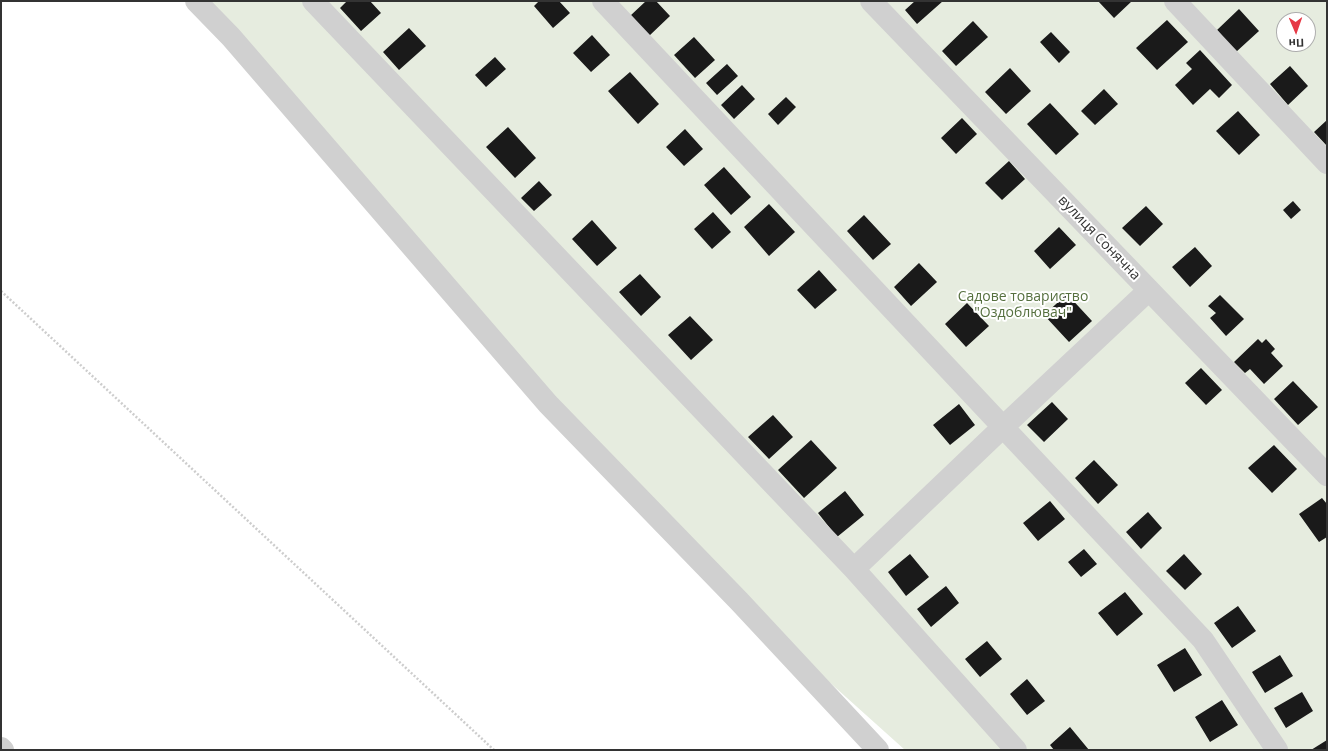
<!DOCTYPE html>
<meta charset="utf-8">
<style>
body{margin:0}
#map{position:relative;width:1328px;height:751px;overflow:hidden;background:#fff;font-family:"Open Sans",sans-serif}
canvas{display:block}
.frame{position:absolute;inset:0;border:2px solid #333;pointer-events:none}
.north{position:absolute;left:1276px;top:12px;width:40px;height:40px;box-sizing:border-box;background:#fff;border:1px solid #adadad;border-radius:50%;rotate:178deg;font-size:11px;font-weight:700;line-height:16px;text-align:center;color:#333}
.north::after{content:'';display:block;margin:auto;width:14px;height:18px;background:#e63946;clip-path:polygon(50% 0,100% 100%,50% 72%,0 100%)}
</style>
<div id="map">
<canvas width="1328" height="751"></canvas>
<div class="frame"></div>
<div class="north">Пн</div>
</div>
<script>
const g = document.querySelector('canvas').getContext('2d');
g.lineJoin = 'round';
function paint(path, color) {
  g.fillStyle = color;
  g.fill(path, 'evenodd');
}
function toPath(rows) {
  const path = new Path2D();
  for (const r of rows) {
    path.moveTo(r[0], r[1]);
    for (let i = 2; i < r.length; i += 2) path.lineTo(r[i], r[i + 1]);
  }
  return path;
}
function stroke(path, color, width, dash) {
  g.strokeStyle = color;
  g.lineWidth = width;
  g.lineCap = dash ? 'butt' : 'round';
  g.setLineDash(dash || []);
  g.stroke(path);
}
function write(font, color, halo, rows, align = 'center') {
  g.font = font + ' "Open Sans",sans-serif';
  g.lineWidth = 4;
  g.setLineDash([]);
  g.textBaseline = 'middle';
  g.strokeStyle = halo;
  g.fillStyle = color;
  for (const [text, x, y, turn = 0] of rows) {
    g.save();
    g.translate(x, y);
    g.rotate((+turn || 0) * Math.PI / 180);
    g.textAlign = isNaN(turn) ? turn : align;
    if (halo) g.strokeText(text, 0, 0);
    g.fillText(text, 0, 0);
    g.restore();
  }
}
const green = toPath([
 [196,1,1327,1,1327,750,905,750,739,601],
 [1284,20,1308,20,1308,44,1284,44]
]);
const building = toPath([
 [347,1,370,1,381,13,361,31,340,8],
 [539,1,559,1,570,13,553,28,534,6],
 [646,1,656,1,670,16,649,36,630,16],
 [915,1,943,1,917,24,905,10],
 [1098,1,1132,1,1114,18],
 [1239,9,1259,31,1236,52,1217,30],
 [1167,20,1188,42,1157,70,1136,48],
 [973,21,988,37,956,66,942,51],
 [409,28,426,46,399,70,383,52],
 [1051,32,1070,52,1059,63,1040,42],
 [592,35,610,55,591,72,573,53],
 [694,37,715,60,695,78,674,55],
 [1200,50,1232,85,1219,98,1210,89,1193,105,1175,85,1192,69,1186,63],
 [495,57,506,69,486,87,475,75],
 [727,64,738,76,717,95,706,83],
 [1290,66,1308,86,1288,105,1270,84],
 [1010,68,1031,91,1006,114,985,92],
 [630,72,659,104,638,124,608,91],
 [742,85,755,99,734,119,721,105],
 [1104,89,1118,104,1095,125,1081,111],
 [786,97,796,107,778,125,768,114],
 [1050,103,1079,134,1056,155,1027,124],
 [1238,111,1260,135,1239,155,1216,131],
 [962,118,977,134,956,154,941,138],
 [1327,120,1327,146,1314,132],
 [508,127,536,158,515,178,486,147],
 [685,129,703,149,684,166,666,147],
 [1009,161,1025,179,1002,200,985,183],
 [724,167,751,197,731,215,704,185],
 [539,181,552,195,534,211,521,198],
 [1293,201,1301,210,1291,219,1283,210],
 [769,204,795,232,769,256,744,227],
 [1146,206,1163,224,1140,246,1122,228],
 [713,212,731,232,712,249,694,229],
 [864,215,891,244,873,260,847,231],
 [592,220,617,248,597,266,572,239],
 [1059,227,1076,245,1050,269,1034,251],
 [1195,247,1212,266,1190,287,1172,267],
 [919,263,937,282,911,306,894,287],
 [819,270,837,290,815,309,797,290],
 [640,274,661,297,641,316,619,292],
 [1067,294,1092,321,1069,342,1044,315],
 [1220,295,1244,319,1226,336,1210,318,1216,313,1208,306],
 [967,303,989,326,966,347,945,324],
 [690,316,713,340,691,360,668,335],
 [1258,339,1262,343,1266,339,1275,349,1271,353,1283,366,1264,384,1250,369,1245,373,1234,362],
 [1201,368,1222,390,1206,405,1185,383],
 [1293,381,1318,407,1298,425,1274,399],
 [1052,402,1068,419,1044,442,1027,425],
 [959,404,975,425,950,445,933,425],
 [773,415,793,437,769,459,748,437],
 [811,440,837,468,804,498,778,470],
 [1274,445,1297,469,1272,493,1248,468],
 [1094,460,1118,485,1098,504,1075,478],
 [845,491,864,515,837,537,818,513],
 [1322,498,1327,504,1327,537,1319,542,1299,514],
 [1050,501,1065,519,1038,541,1023,523],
 [1148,512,1162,528,1141,549,1126,532],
 [1084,549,1097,564,1081,577,1068,562],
 [910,554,929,577,906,596,888,572],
 [1184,554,1202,574,1185,590,1166,571],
 [946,586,959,603,931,627,917,609],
 [1125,592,1143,614,1117,636,1098,613],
 [1238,606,1256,631,1232,648,1214,623],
 [987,641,1002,659,980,677,965,659],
 [1185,648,1202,675,1174,692,1157,665],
 [1280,655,1293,676,1265,693,1252,672],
 [1027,679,1045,701,1027,715,1010,694],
 [1302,692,1313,711,1286,728,1274,708],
 [1222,700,1238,725,1210,742,1195,717],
 [1070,727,1089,750,1054,750,1050,745],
 [1327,740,1327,750,1311,750]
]);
const path = toPath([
 [1,291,494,750]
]);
const street = toPath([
 [196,1,231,37,548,404,739,601,878,750],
 [313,1,854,569,1016,750],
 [603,1,1203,640,1277,750],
 [871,1,1327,475],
 [1175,1,1327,163],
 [854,569,1003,427,1149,290],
 [1,748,3,750]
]);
const streetNames = [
 ["вулиця Сонячна",1099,238,46]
];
const parkNames = [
 ["Садове товариство",1023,297],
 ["\"Оздоблювач\"",1023,313]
];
paint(green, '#e6ecdf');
paint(building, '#1a1a1a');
stroke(path, '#cdcdcd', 2.5, [2, 2]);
stroke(street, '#d0d0d0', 22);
write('14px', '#333', '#fff', streetNames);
write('14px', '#56703f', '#fff', parkNames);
</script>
